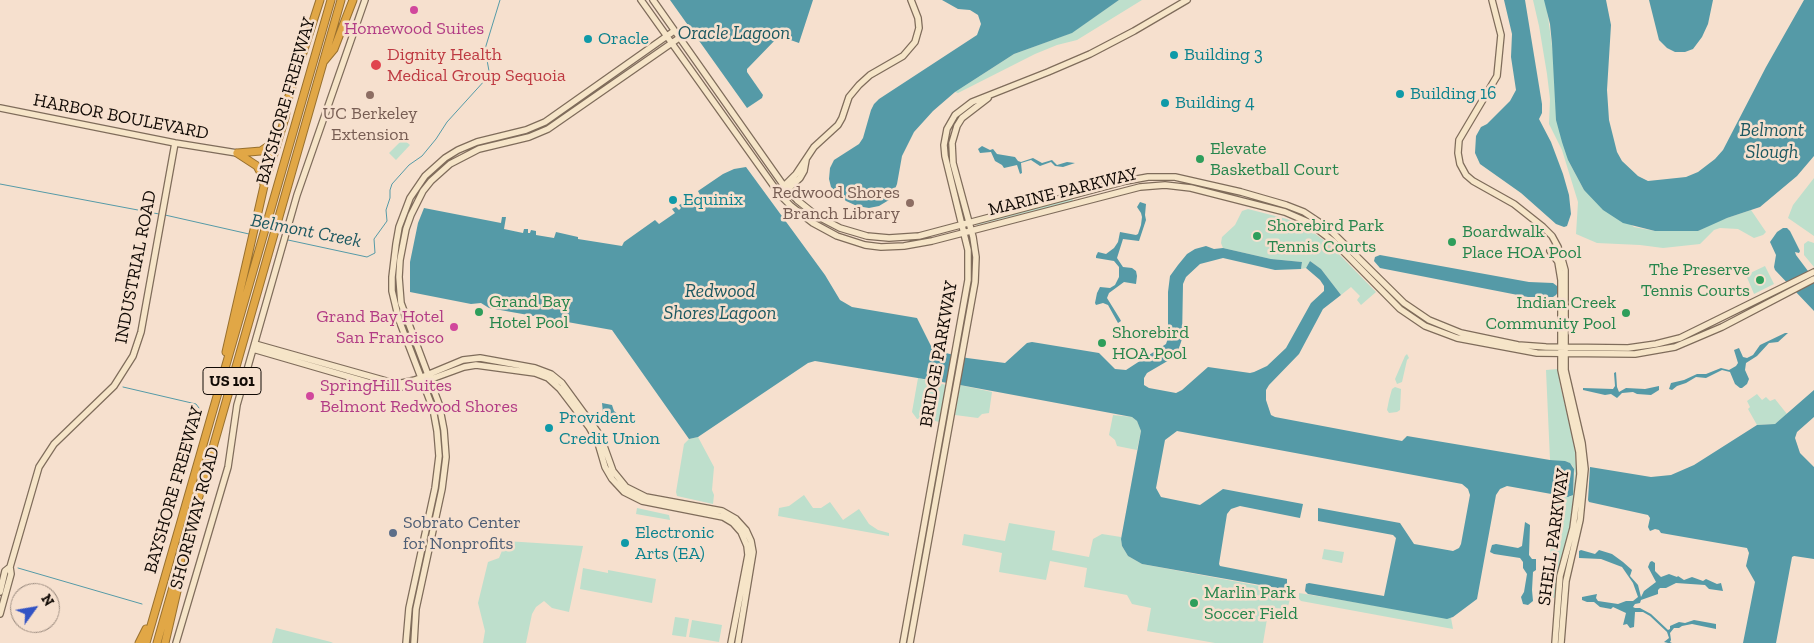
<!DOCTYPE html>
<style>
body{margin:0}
#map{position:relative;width:1814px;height:643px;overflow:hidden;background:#f6e0ce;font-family:"Zilla Slab",serif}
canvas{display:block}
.north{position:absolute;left:10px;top:583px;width:50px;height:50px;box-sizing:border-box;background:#f6e0ce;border:1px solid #9a8a7e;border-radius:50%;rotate:58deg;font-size:14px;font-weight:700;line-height:20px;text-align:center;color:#110a05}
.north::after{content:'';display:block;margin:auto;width:18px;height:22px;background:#3253c4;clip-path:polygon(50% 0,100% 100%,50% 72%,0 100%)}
</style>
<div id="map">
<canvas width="1814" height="643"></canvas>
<div class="north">N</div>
</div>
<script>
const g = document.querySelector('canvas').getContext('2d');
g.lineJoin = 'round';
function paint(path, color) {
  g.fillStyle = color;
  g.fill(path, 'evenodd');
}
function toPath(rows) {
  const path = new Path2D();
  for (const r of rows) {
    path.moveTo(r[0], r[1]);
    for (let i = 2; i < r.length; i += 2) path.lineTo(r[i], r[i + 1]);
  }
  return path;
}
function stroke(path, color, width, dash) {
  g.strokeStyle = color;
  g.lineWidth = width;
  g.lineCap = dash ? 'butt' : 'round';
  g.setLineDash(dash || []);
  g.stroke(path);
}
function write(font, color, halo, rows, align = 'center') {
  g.font = font + ' "Zilla Slab",serif';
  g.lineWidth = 5;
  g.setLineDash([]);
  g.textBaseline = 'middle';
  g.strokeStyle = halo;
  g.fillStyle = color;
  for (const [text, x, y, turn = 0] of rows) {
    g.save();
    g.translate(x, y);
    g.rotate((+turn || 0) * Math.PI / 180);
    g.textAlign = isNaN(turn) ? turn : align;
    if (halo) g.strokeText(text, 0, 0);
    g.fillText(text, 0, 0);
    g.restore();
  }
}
const green = toPath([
 [1119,0,1142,0,1077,40,1057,45,1035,54,958,93,955,92,1014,54,1071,33],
 [1533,0,1545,0,1546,3,1568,160,1584,190,1634,227,1655,231,1698,231,1715,222,1751,210,1766,232,1763,235,1754,238,1738,229,1720,228,1714,230,1700,244,1663,248,1640,245,1597,243,1576,234,1578,202,1562,150,1549,124,1550,99,1547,74,1539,26],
 [403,139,410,145,396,160,389,153],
 [1814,178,1814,236,1788,218,1793,205],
 [1072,198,1073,201,977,225,977,224],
 [1248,209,1287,219,1310,230,1329,244,1376,292,1361,305,1357,300,1360,296,1351,287,1341,295,1321,269,1310,261,1306,268,1301,269,1302,262,1271,259,1223,248,1221,243,1222,237,1235,225,1242,211],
 [1808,241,1814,243,1814,267,1804,255,1804,244],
 [1765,266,1774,284,1754,294,1746,275],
 [1407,354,1409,358,1407,360,1402,382,1397,384,1395,379,1405,356],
 [1558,369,1560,385,1574,442,1577,474,1571,523,1558,571,1555,597,1553,598,1550,595,1551,494,1570,497,1573,494,1575,473,1573,466,1568,462,1550,460,1546,370],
 [918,378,946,385,939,422,924,418,917,419,912,412],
 [960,385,992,392,989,413,982,414,978,418,955,415],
 [1395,387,1401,389,1400,410,1397,412,1389,413,1387,410,1389,400,1392,389],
 [1757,394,1762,400,1766,397,1770,401,1775,399,1787,414,1775,424,1757,425,1748,409,1750,407,1747,401],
 [1113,415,1132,417,1137,421,1141,431,1137,450,1117,446,1115,440,1109,435],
 [698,437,714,467,712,490,714,495,713,504,677,496,676,492,684,444,689,439],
 [804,495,813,508,821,508,830,502,843,520,859,509,869,524,878,530,889,533,889,536,778,516,779,508,789,506],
 [637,508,669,515,670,520,636,514],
 [1009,523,1055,531,1052,550,1089,557,1093,539,1102,534,1121,537,1122,546,1128,556,1142,564,1292,592,1287,610,1269,607,1263,643,1215,643,1147,631,1151,608,1132,604,1127,595,1084,587,1087,568,1050,561,1046,580,999,572,1002,553,962,545,964,534,1005,541],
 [506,541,583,546,569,612,552,608,544,601,536,607,532,614,526,643,483,643,485,631,478,603,488,562,499,558],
 [1324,549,1344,552,1342,563,1322,559],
 [583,568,608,573,608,570,656,579,652,603,580,589],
 [1299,593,1451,618,1453,629,1301,601,1299,599],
 [675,617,689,619,686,637,672,635],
 [692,620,722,625,719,642,689,637],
 [276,628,331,642,333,643,272,643]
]);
const water = toPath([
 [670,0,813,0,799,43,779,36,747,69,747,72,763,95,762,98,747,108],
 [942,0,1119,0,1072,33,1014,54,955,92,933,111,914,132,902,156,897,184,893,194,889,200,879,206,869,208,857,206,846,201,831,187,829,179,830,168,834,160,859,144,863,138,871,110,874,104,879,99,977,35,981,24,978,15,970,10,958,9],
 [1504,0,1525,0,1542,104,1542,113,1539,119,1551,142,1563,174,1569,195,1571,214,1567,226,1564,227,1556,224,1521,193,1480,164,1475,153,1476,136,1481,127,1487,124,1510,101,1516,90,1511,57,1512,34],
 [1544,0,1606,0,1611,25,1607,90,1609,120,1617,152,1622,161,1638,176,1648,181,1686,177,1698,172,1715,159,1723,150,1766,67,1804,0,1814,0,1814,156,1797,176,1760,207,1727,218,1698,231,1655,231,1623,223,1603,210,1584,190,1568,160,1562,142,1556,120,1552,44,1550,24],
 [1649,0,1713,0,1708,24,1702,37,1693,49,1685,52,1675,52,1667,48,1659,40],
 [982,146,990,150,993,149,997,154,1015,157,1018,161,1021,162,1033,158,1042,163,1052,160,1057,165,1067,162,1075,163,1063,167,1055,166,1051,162,1040,166,1031,160,1021,163,1022,173,1020,174,1017,165,1004,168,1002,165,995,161,991,152,980,153,978,149],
 [746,167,825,275,840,300,852,307,917,318,933,350,967,358,1005,363,1027,343,1032,342,1099,353,1115,369,1126,370,1166,344,1168,338,1168,292,1170,276,1178,265,1187,254,1195,249,1206,246,1214,249,1223,248,1271,259,1302,262,1301,269,1275,270,1223,258,1200,264,1186,277,1183,284,1182,339,1178,351,1171,359,1147,373,1144,378,1144,385,1149,388,1176,393,1182,390,1208,367,1250,373,1254,372,1267,366,1286,348,1311,303,1324,291,1324,286,1320,280,1306,268,1310,261,1321,269,1341,295,1323,309,1299,354,1269,385,1266,390,1266,400,1271,415,1275,417,1402,441,1407,436,1550,460,1565,461,1570,463,1574,469,1573,495,1568,497,1507,486,1500,489,1496,495,1477,599,1453,617,1447,619,1308,594,1305,591,1306,584,1309,583,1384,596,1396,538,1393,535,1318,521,1318,508,1400,523,1414,544,1453,551,1459,548,1461,544,1470,495,1468,489,1462,484,1177,431,1165,440,1156,488,1161,497,1200,505,1223,489,1303,504,1300,518,1240,506,1231,509,1227,514,1219,564,1220,566,1287,579,1287,586,1283,589,1142,564,1128,556,1122,546,1121,539,1141,431,1137,421,1132,417,960,385,815,361,808,363,698,437,689,439,612,330,489,308,481,303,471,304,410,292,410,262,418,223,424,208,501,223,502,217,506,217,504,229,523,233,524,229,528,229,528,233,530,233,531,230,536,231,536,235,554,238,556,232,578,237,578,239,622,246,624,242,655,220,659,224,675,213,672,209,676,207,679,210,681,208,679,205,683,203,685,205,700,195,698,191,723,174,734,169],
 [1140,202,1146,204,1145,215,1146,220,1139,241,1123,239,1117,258,1123,267,1132,268,1136,271,1137,276,1136,284,1124,282,1109,293,1107,298,1120,319,1121,321,1118,323,1108,305,1103,303,1096,305,1095,303,1097,293,1100,287,1110,288,1115,285,1119,277,1119,267,1114,261,1096,258,1096,256,1098,252,1106,254,1114,248,1118,242,1120,232,1136,235,1138,234,1141,225,1142,217,1141,213,1137,207],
 [1783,228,1787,228,1790,231,1800,251,1799,253,1795,252,1796,255,1814,279,1814,311,1775,270,1774,267,1776,255,1770,242,1777,232],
 [1380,255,1529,282,1553,283,1557,286,1558,292,1556,295,1553,297,1528,297,1385,269,1380,268,1374,261,1375,257],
 [1785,333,1788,333,1778,342,1769,343,1757,356,1746,363,1745,370,1749,379,1747,384,1742,388,1740,388,1735,384,1730,372,1722,370,1706,378,1696,377,1686,383,1677,386,1672,390,1669,389,1671,383,1684,380,1697,374,1706,374,1721,368,1729,370,1736,366,1738,363,1734,350,1739,348,1743,357,1747,358,1753,355,1760,345],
 [1616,372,1617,387,1619,392,1626,388,1645,389,1659,386,1659,390,1651,395,1637,394,1633,392,1622,393,1617,398,1611,394,1605,395,1583,390,1583,388,1613,389,1615,386,1614,373],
 [1814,390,1814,417,1797,432,1795,438,1800,453,1814,467,1814,559,1794,556,1792,557,1776,643,1743,643,1755,582,1746,566,1749,553,1747,548,1661,533,1659,530,1655,529,1650,531,1648,527,1650,518,1648,515,1589,502,1588,500,1590,467,1651,477,1671,475,1694,465,1757,425,1775,424],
 [602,403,612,405,614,411,619,415,617,425,605,417,603,413],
 [1525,522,1530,525,1529,555,1532,559,1536,559,1536,570,1533,572,1532,590,1533,601,1528,605,1523,604,1521,597,1524,592,1527,574,1523,568,1523,562,1520,558,1494,554,1490,552,1492,545,1496,544,1518,548,1522,546],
 [1581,550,1595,554,1599,550,1612,554,1623,562,1632,570,1630,576,1638,585,1641,597,1644,591,1656,582,1648,567,1650,562,1652,561,1655,563,1655,571,1661,577,1669,574,1677,577,1678,576,1684,580,1692,577,1703,581,1706,579,1717,584,1721,583,1723,591,1709,589,1705,585,1676,583,1666,588,1660,588,1658,590,1658,594,1641,600,1640,603,1635,604,1633,607,1635,608,1640,608,1651,614,1668,630,1670,629,1670,626,1679,622,1685,623,1694,620,1716,624,1716,629,1692,624,1682,626,1679,628,1674,628,1670,633,1671,640,1670,642,1672,643,1668,643,1664,642,1669,638,1667,632,1650,616,1643,612,1635,612,1634,627,1630,628,1627,624,1623,625,1626,613,1613,607,1611,609,1600,607,1594,602,1587,602,1582,600,1582,597,1597,594,1596,598,1598,601,1618,604,1626,601,1633,601,1638,597,1633,583,1622,567,1601,559,1579,558,1579,551]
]);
const stream = toPath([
 [0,184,159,214],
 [165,215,249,234],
 [288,240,367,257,375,253,374,239,387,221,386,210,390,198,390,190,392,184,409,165,422,156,436,139,447,122,486,79,489,71,485,49,500,0],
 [123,387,196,404,199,408],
 [18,568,142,604]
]);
const secondary = toPath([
 [641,0,780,195,791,206,813,223,837,236,865,245,881,247,904,246,932,241,1140,187,1165,185,1191,188,1285,212,1308,222,1334,242,1400,309,1425,326,1457,338,1537,353,1635,354,1675,347,1722,327,1814,279],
 [653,0,784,186,797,200,817,216,840,228,867,236,889,238,919,236,1126,181,1148,177,1175,177,1241,192,1286,205,1304,212,1328,228,1404,303,1429,320,1461,333,1518,345,1546,347,1628,348,1656,344,1680,338,1814,272],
 [1492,0,1501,35,1497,76,1459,140,1458,153,1460,164,1466,175,1473,181,1514,204,1543,227,1552,236,1558,247],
 [0,108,175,143,237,153],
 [786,191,800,178,804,171,806,160],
 [780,195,784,186,796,174,814,147,838,125,842,118,849,97,859,85,870,75,903,56,915,42,919,28,918,18,911,0],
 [255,344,390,382,402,383,415,380,463,360,480,358,535,368,551,374,562,383,597,431,604,446,613,471,626,487,646,497,722,511,736,519,746,530,751,541,753,552,738,643],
 [253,349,370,383,393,387,404,387,423,382,464,367,476,365,535,373,548,378,560,389,589,427,598,443,605,467,612,479,624,492,642,501,723,517,733,523,741,532,747,546,748,555,731,643],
 [0,592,5,571,10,567,39,467,54,444,114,386,133,356,141,332,175,143],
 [0,614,11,574,10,567],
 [176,643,228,467,237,405,297,195,365,0],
 [406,643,409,608,435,488,439,456,437,431,433,409,399,320,392,291,392,277,396,244,399,227,410,198,425,176,445,158,458,150,477,142,526,130,545,122,674,31],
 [414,643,416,609,442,489,446,457,444,430,439,404,401,303,399,277,400,260,406,229,411,215,423,191,431,181,450,164,479,149,529,137,548,129,679,38],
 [903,643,968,280,968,250,945,156,944,145,947,129,955,115,972,102,1048,72,1090,54,1134,31,1187,0],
 [910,643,975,282,976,257,973,237,953,163,952,143,957,126,962,118,988,98],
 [1555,643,1560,576,1573,528,1580,474,1579,452,1561,370,1561,280,1558,262,1550,251,1555,247,1558,248,1560,252,1565,270,1565,370,1582,443,1585,469,1580,520,1566,581,1561,643]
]);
const highway = toPath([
 [324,61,334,49,353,0],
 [288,99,320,0],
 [237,153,261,151,270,145,278,136],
 [237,153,257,166,262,175,264,185],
 [226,352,264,186,285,118,289,96],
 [139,643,146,629],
 [146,643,331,0],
 [157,643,341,0],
 [165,643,181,574]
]);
const markers = [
 [414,10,5,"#d1479c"],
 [588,39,5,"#0f9aa8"],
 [1174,55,5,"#0f9aa8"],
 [376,65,6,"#e0444e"],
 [1400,94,5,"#0f9aa8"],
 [370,95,5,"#8d6e63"],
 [1165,103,5,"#0f9aa8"],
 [1200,159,5,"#2e9e5b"],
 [673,200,5,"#0f9aa8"],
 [910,203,5,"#8d6e63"],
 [1257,236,5,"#2e9e5b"],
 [1452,242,5,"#2e9e5b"],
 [1760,280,5,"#2e9e5b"],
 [479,312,5,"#2e9e5b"],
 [1626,313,5,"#2e9e5b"],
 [454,327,5,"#d1479c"],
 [1102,343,5,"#2e9e5b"],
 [310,396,5,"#d1479c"],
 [549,428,5,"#0f9aa8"],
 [393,533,5,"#5c6f8a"],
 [625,543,5,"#0f9aa8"],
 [1194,603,5,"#2e9e5b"]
];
const shields = [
 [232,381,58]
];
const shieldNames = [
 ["US 101",232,381]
];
const hotelNames = [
 ["Homewood Suites",414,29],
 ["Grand Bay Hotel",444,317,"right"],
 ["San Francisco",444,338,"right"],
 ["SpringHill Suites",320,386,"left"],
 ["Belmont Redwood Shores",320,407,"left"]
];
const cultureNames = [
 ["Oracle",598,39],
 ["Building 3",1184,55],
 ["Building 16",1410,94],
 ["Building 4",1175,103],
 ["Equinix",683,200],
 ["Provident",559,418],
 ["Credit Union",559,439],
 ["Electronic",635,533],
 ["Arts (EA)",635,554]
];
const healthNames = [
 ["Dignity Health",387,55],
 ["Medical Group Sequoia",387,76]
];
const streetNames = [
 ["BAYSHORE FREEWAY",286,101,-74],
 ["HARBOR BOULEVARD",121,117,11],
 ["MARINE PARKWAY",1063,192,-14],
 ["INDUSTRIAL ROAD",136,267,-79],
 ["BRIDGE PARKWAY",939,354,-80],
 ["BAYSHORE FREEWAY",174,490,-74],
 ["SHOREWAY ROAD",195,518,-75],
 ["SHELL PARKWAY",1554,537,-82]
];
const educationNames = [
 ["UC Berkeley",370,114],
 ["Extension",370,135],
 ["Redwood Shores",900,193,"right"],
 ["Branch Library",900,214,"right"]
];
const leisureNames = [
 ["Elevate",1210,149],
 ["Basketball Court",1210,170],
 ["Shorebird Park",1267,226],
 ["Tennis Courts",1267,247],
 ["Boardwalk",1462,232],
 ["Place HOA Pool",1462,253],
 ["The Preserve",1750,270,"right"],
 ["Tennis Courts",1750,291,"right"],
 ["Grand Bay",489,302],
 ["Hotel Pool",489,323],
 ["Indian Creek",1616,303,"right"],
 ["Community Pool",1616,324,"right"],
 ["Shorebird",1112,333],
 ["HOA Pool",1112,354],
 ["Marlin Park",1204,593],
 ["Soccer Field",1204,614]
];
const serviceNames = [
 ["Sobrato Center",403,523],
 ["for Nonprofits",403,544]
];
const waterNames = [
 ["Oracle Lagoon",734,34],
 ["Belmont",1772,131],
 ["Slough",1772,153],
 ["Belmont Creek",306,231,11],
 ["Redwood",720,292],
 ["Shores Lagoon",720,314]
];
paint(green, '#bedfcc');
paint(water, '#559aa7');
stroke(stream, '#559aa7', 1);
stroke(secondary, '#7f6c5b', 8);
stroke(highway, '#98702f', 9);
stroke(secondary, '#f6e5c8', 5.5);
stroke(highway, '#e1a746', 7);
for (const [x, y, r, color] of markers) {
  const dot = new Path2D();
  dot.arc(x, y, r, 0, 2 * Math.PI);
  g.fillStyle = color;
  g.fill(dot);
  stroke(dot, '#f6e0ce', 2);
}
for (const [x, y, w] of shields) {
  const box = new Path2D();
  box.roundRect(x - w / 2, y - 13.5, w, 27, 4);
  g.fillStyle = '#f6e0ce';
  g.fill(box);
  stroke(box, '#110a05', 1);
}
write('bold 16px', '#110a05', null, shieldNames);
write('18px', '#b23c85', '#f6e0ce', hotelNames);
write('18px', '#0d838f', '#f6e0ce', cultureNames, 'left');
write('18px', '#be3a42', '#f6e0ce', healthNames, 'left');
write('18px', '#110a05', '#f6e0ce', streetNames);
write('18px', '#785e54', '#f6e0ce', educationNames);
write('18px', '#27864d', '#f6e0ce', leisureNames, 'left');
write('18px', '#4e5e75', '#f6e0ce', serviceNames, 'left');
write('italic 19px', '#1b5760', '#f6e0ce', waterNames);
</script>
